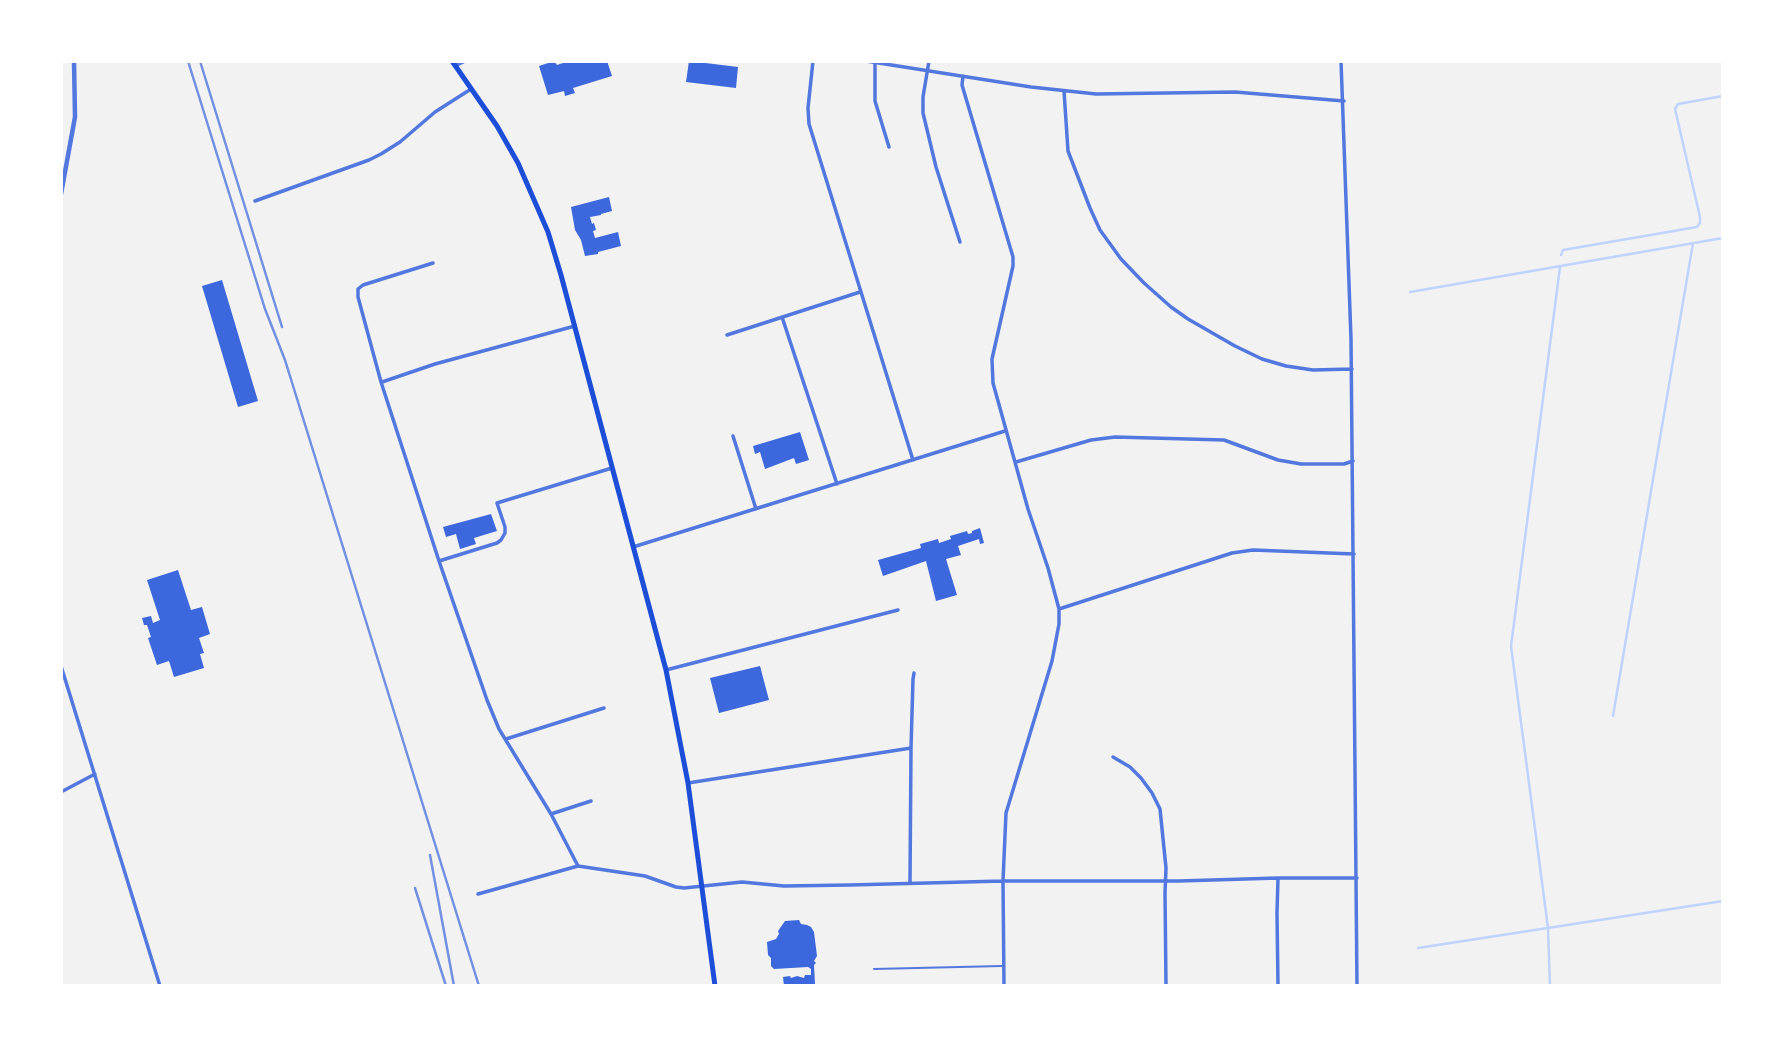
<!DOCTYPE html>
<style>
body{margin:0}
#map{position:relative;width:1784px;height:1047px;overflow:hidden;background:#f2f2f2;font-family:"Titillium Web",sans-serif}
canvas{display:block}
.frame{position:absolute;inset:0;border:63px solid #fff;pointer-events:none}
</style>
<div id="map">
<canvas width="1784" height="1047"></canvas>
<div class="frame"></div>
</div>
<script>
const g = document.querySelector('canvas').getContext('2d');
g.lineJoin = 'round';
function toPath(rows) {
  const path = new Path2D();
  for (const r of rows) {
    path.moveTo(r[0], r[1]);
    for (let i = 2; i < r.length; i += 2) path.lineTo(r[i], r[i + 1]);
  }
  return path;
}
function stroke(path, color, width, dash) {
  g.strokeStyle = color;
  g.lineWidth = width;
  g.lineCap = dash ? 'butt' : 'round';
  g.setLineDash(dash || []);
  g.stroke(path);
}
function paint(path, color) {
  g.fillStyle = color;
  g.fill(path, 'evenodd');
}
const stream = toPath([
 [1561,255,1563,250,1697,227,1700,223,1700,217,1675,109,1678,104,1723,96],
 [1410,292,1723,238],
 [1613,716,1693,243],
 [1418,948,1723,901],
 [1550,986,1548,928,1511,646,1560,267]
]);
const building = toPath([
 [554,61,557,65,569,61,607,61,612,76,573,88,575,93,565,96,564,91,548,95,539,66],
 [689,61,738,67,736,88,686,82],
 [609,197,612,211,601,214,601,215,590,217,592,224,594,223,596,230,593,231,595,238,618,232,621,246,598,252,598,254,585,256,581,240,575,230,571,207],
 [222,280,258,401,238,407,202,286],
 [800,432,809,460,796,464,794,458,765,469,760,452,755,454,753,446],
 [491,514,497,531,474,538,476,544,460,549,456,534,446,537,443,527],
 [980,528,984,543,980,544,979,539,958,546,961,555,946,559,957,595,936,601,926,561,883,576,878,560,921,548,920,544,938,539,939,543,951,539,950,536,967,531,968,534,972,533,972,531],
 [178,570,191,610,202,607,210,634,199,638,204,653,200,654,204,668,174,677,169,661,157,665,148,638,151,637,147,625,144,625,142,618,151,616,153,623,160,620,147,580],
 [760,666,769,700,719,713,710,678],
 [799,920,801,924,807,925,811,927,814,932,817,956,814,961,816,963,814,965,815,984,817,986,784,986,783,977,790,976,791,978,797,976,804,978,805,975,811,975,811,969,808,967,774,969,771,966,771,958,768,955,767,942,776,939,779,934,778,931,785,921]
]);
const service = toPath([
 [874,969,1002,966]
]);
const minor = toPath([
 [813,61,808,108,809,124,913,460],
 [866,61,1031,87,1096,94,1235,92,1344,101],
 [929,61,923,97,923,113,936,167,960,242],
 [1341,61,1351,339,1357,986],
 [875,63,875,101,889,147],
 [455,66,465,61],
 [963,76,962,85,1013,257,1013,266,992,359,993,383,1028,509,1048,568,1059,609,1059,624,1052,661,1006,813,1003,881,1004,986],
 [1064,91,1068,151,1090,208,1100,230,1121,259,1144,283,1171,307,1188,319,1235,346,1262,359,1286,366,1313,370,1352,369],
 [255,201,369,160,381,154,400,142,435,112,471,89],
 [433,263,363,285,358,289,358,297,381,382,439,561,487,700,499,729,551,814,578,866],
 [782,317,837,484],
 [727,335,860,292],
 [382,382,435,364,575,326],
 [733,436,756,509],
 [1016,462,1091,440,1115,437,1224,440,1278,460,1301,464,1344,464,1353,461],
 [633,547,1005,431],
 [439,561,497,543,501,540,505,533,505,527,497,503,612,468],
 [1059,609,1232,553,1253,550,1354,554],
 [61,666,160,986],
 [666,670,898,610],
 [506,739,604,708],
 [1113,757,1130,767,1141,778,1152,793,1160,809,1166,868,1165,893,1166,986],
 [688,783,911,748],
 [61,792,95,774],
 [551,814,591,801],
 [910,883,911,748,913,679,914,673],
 [478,894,578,866,645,876,676,887,684,888,742,882,784,886,850,885,1003,881,1179,881,1278,878,1357,878],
 [1278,986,1277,913,1278,878]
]);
const tertiary = toPath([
 [61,194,75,117,74,61]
]);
const primary = toPath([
 [452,61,497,126,518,163,548,232,561,275,666,670,688,783,715,986]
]);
const rail = toPath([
 [188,61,265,309,285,360,479,986],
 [200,61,282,327],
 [430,855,454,986],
 [415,888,446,986]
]);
stroke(stream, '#bfd3fe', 2.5);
paint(building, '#3d67dc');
stroke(service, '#5277de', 2);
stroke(minor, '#5277de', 3.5);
stroke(tertiary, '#5277de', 4.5);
stroke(primary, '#1d4ed8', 5);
stroke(rail, '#7290e2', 2.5);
</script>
